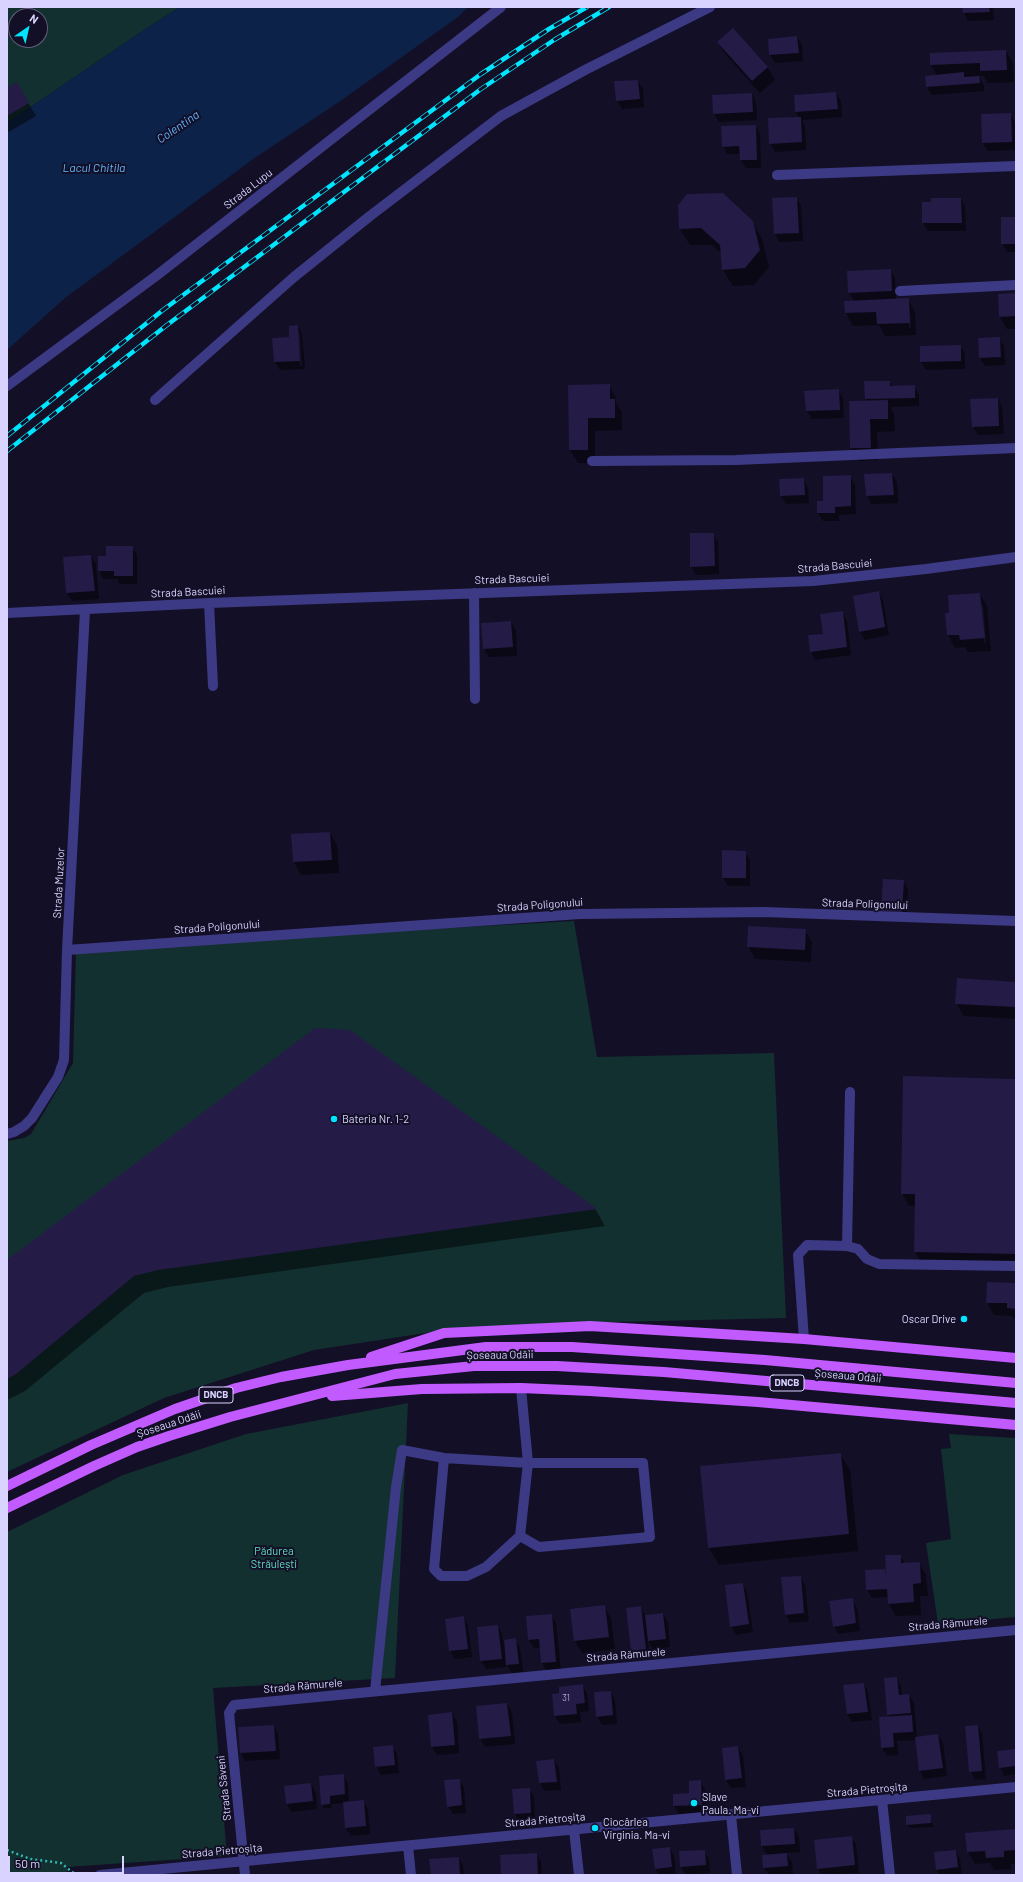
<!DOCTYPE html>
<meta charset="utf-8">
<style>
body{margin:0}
#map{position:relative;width:1023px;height:1882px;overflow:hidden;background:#130f26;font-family:Barlow,sans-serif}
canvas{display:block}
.frame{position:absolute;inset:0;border:8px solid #d9d4ff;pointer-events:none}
.north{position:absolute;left:8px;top:8px;width:40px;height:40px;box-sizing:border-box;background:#130f26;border:1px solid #625e7d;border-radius:50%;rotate:34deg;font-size:11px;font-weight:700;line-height:16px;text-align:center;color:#d9d4ff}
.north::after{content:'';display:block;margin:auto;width:14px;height:18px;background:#00e5ff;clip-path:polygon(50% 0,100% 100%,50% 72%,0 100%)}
.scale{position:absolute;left:8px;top:1856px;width:116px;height:18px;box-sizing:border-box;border:2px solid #d9d4ff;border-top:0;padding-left:5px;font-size:12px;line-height:14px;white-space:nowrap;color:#d9d4ff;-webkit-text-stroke:3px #130f26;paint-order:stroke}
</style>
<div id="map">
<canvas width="1023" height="1882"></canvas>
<div class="frame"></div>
<div class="north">N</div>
<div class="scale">50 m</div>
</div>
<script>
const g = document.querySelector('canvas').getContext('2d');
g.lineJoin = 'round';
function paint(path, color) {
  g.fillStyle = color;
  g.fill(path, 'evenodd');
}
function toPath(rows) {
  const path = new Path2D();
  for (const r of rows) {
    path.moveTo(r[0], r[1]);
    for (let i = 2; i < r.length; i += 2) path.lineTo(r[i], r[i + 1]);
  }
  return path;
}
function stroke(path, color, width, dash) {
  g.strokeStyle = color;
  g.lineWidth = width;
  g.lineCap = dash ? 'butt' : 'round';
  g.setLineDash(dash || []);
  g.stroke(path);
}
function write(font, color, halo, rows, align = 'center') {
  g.font = font + ' Barlow,sans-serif';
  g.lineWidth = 4;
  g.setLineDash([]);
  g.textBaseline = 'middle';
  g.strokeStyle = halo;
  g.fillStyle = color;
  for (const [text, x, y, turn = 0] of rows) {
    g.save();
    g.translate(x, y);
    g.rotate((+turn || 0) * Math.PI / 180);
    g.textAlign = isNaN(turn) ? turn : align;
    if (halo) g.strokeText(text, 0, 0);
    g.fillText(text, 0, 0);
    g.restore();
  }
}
const green = toPath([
 [7,7,180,7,144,30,7,123],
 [16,16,40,16,40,40,16,40],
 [574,921,597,1057,774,1053,786,1318,616,1322,439,1331,314,1350,164,1398,7,1472,7,1141,24,1138,31,1134,73,1063,76,949],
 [408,1403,395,1678,213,1688,227,1856,67,1867,67,1875,7,1875,7,1532,123,1475,246,1434],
 [949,1434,1016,1438,1016,1617,938,1624,926,1543,951,1539,941,1449,951,1448]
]);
const water = toPath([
 [180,7,468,7,458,17,339,102,256,157,65,298,7,350,7,123,144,30]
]);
const shadow = toPath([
 [963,7,993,7,994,20,968,21,964,13],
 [733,30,768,68,775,80,760,93,726,55,718,43],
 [797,37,802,45,803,61,775,63,770,55,769,39],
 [1006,51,1013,63,1014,82,988,83,984,76,978,76,984,85,984,91,932,95,927,87,926,77,937,76,931,65],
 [638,81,643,89,644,107,622,109,617,101],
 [17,84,36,116,7,133,7,89],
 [836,93,841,101,842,117,802,120,805,126,806,150,775,152,770,143,799,118,796,112],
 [752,94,756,103,757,120,719,122,714,114],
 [1010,114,1015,122,1016,150,988,151,983,143,982,115],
 [756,126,760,134,761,168,746,168,741,160,741,154,727,154,723,146],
 [796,198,801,206,803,241,779,242,775,234],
 [961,199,965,207,966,231,928,231,923,223,923,203],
 [1016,218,1016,252,1007,252,1002,243],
 [752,222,762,239,769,267,754,285,733,286,723,270,722,254,712,245,690,245,680,229],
 [890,270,895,278,896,300,908,299,915,312,916,335,885,336,879,325,853,326,846,313,845,302,854,301,849,292],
 [908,311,910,311,911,328,909,328],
 [1016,294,1016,329,1007,329,1000,317],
 [298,326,302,334,305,369,280,370,275,362,273,339,290,338],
 [298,333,300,333,302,366,300,366],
 [999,338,1004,346,1005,365,985,366,980,358,979,339],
 [960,346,965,354,965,369,926,370,921,362],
 [890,382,893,387,914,386,919,395,919,406,890,407,894,414,895,431,877,432,878,460,858,461,851,448,850,402,867,401,866,399],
 [609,385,616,398,616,403,622,412,622,430,595,431,595,463,578,463,570,450,569,386],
 [838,390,843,398,844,418,812,419,807,411,805,392],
 [998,399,1002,407,1004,434,978,435,973,427,972,400],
 [892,474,897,482,898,503,871,504,867,496],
 [850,476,855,485,856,514,839,515,839,521,823,521,818,513,824,502],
 [803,479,808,488,809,503,786,504,781,496,780,480],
 [713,534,718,542,719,574,696,575,691,566],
 [132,547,137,555,137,584,120,584,117,579,103,579,99,570],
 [91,556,96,564,99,599,72,601,67,593,64,558],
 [878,592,883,600,889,635,865,640,860,632],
 [980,594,987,606,991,651,968,652,965,647,955,648,948,635,946,614,950,614],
 [981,605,983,605,986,643,984,643],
 [842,612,847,621,851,655,815,660,811,651],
 [511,622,516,631,517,656,489,657,484,649],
 [330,833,337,845,339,873,301,875,294,862,292,835],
 [745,852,750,860,750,886,728,886,723,878],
 [903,881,908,889,907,920,887,919,882,911],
 [805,930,812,943,811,962,755,959,748,946],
 [1016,983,1016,1019,964,1016,956,1003],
 [349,1031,596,1210,605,1226,168,1287,144,1293,25,1391,7,1400,7,1261],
 [1016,1080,1016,1266,922,1264,915,1251,916,1206,909,1206,902,1193],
 [1016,1284,1016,1321,1012,1316,994,1315,987,1302],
 [840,1454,850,1470,858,1551,719,1565,709,1548,701,1467],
 [900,1556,905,1564,919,1563,926,1575,928,1596,920,1596,921,1615,896,1616,889,1604,888,1597,872,1598,867,1590,885,1570,887,1574],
 [801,1577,805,1585,809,1621,790,1623,786,1615],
 [743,1584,747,1592,753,1632,736,1635,731,1626],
 [852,1599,857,1608,860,1631,838,1634,834,1626],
 [604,1606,611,1618,615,1649,582,1653,575,1641],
 [640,1607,646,1616,663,1614,668,1622,670,1647,653,1649,648,1640,650,1657,636,1659,632,1650],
 [551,1615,556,1623,561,1670,547,1671,542,1663,540,1648,534,1648,529,1640,527,1617],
 [464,1617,468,1626,472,1657,455,1659,450,1651],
 [498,1626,502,1634,503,1641,515,1639,520,1648,523,1672,512,1673,505,1661,506,1667,486,1669,481,1661,478,1628],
 [897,1678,901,1686,902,1696,909,1695,914,1703,917,1737,938,1735,943,1743,947,1776,924,1779,920,1771,916,1740,897,1741,898,1755,887,1756,882,1748,890,1717,888,1714],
 [864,1684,868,1692,872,1720,852,1722,847,1714,844,1686],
 [583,1686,587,1694,589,1711,580,1712,581,1722,560,1724,555,1716,553,1694],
 [611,1692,615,1701,617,1724,602,1725,597,1716],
 [507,1704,512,1713,515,1744,485,1747,480,1738],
 [452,1713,457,1722,459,1753,437,1755,432,1747,430,1716],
 [274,1726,278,1734,280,1759,245,1761,241,1753],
 [978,1726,982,1734,986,1779,975,1780,970,1771],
 [392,1746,397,1754,399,1773,381,1775,376,1766],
 [738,1747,743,1756,746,1787,731,1788,726,1780,723,1749],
 [1014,1750,1016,1753,1016,1774,1004,1776,1000,1767],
 [554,1760,559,1768,561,1790,544,1791,540,1783,537,1761],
 [343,1775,348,1783,349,1802,363,1801,368,1809,370,1834,351,1836,346,1828,344,1803,331,1804,332,1808,324,1808,322,1804],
 [459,1780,464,1788,466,1813,453,1814,448,1806],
 [700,1781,705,1789,706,1813,679,1814,674,1806,674,1795,690,1794],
 [311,1784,316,1793,317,1809,291,1812,287,1804],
 [529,1789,534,1797,535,1821,519,1822,515,1814],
 [930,1815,933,1827,910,1828,907,1825],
 [794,1829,799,1837,800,1852,786,1853,792,1862,793,1874,769,1875,764,1868,768,1856,762,1846],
 [1016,1830,1016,1863,1011,1864,1011,1869,994,1870,990,1863,975,1864,968,1852],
 [851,1837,856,1845,859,1873,822,1875,818,1869],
 [670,1848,674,1856,676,1875,659,1875,655,1868],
 [704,1851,709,1859,710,1873,686,1875,681,1867],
 [956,1851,960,1859,962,1875,940,1875,936,1870],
 [536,1854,541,1862,542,1875,502,1875],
 [459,1858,463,1866,464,1875,432,1875]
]);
const building = toPath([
 [962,7,989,7,990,12,963,13],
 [733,28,768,67,752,81,717,42],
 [797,36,799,53,769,55,768,39],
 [1006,50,1007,70,980,71,980,63,930,65,930,53],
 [964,72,964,77,979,76,980,83,926,87,925,76],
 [638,80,640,99,616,101,614,81],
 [17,82,29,103,7,116,7,88],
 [836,92,838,109,795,112,794,95],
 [752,93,753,112,713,114,712,95],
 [1011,113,1012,142,982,143,981,114],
 [801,117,802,142,769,144,768,118],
 [756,125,757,160,740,160,739,146,722,147,721,126],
 [723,193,753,221,760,250,745,268,722,270,720,245,701,228,679,229,678,205,687,194],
 [797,197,799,233,774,234,772,198],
 [931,198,961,198,962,223,922,223,922,202,931,202],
 [1001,217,1016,217,1016,244,1001,244],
 [891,269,892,291,848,293,847,271],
 [1016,293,1016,316,999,317,998,294],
 [909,298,910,323,877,324,876,312,845,313,844,301],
 [298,325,300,361,274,362,272,338,289,337,289,326],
 [1000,337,1001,357,979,358,978,338],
 [961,345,961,361,920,362,920,346],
 [864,381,890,381,890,386,915,385,915,398,865,399],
 [610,384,610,399,615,399,615,418,588,418,588,450,569,450,568,385],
 [839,389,840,410,806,411,804,391],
 [998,398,999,426,972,427,970,399],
 [888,400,888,419,870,419,871,448,850,448,849,401],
 [892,473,894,495,866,496,864,474],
 [851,475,851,506,835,507,835,513,817,513,817,501,823,501,823,476],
 [804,478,805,495,780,496,779,479],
 [690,533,714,533,715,566,690,567],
 [106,546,133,546,133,576,114,576,114,571,98,571,98,556,106,556],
 [91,555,95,591,66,593,63,557],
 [879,591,885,627,859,632,853,596],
 [980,593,985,638,960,640,959,635,947,635,945,613,949,613,948,595],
 [843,611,847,647,810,652,808,635,823,634,820,614],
 [511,621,513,647,483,649,481,623],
 [330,832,332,860,293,862,291,834],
 [722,850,746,851,746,878,722,878],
 [883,879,904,880,902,912,881,911],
 [748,926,806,929,805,950,747,947],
 [957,978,1016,982,1016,1007,955,1004],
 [315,1028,350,1030,597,1209,158,1270,134,1276,16,1374,7,1379,7,1260],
 [903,1076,1016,1079,1016,1254,914,1252,915,1194,901,1194],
 [987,1282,1016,1283,1016,1309,1007,1308,1007,1303,986,1303],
 [841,1453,849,1534,708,1548,700,1466],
 [885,1555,901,1555,901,1563,920,1562,921,1583,913,1584,914,1602,888,1604,887,1589,866,1590,865,1570,885,1569,886,1575],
 [801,1576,804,1613,785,1615,781,1577],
 [743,1583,749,1624,730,1627,725,1585],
 [853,1598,856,1623,833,1627,829,1601],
 [605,1605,609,1637,574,1641,570,1609],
 [641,1606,646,1649,631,1651,626,1608],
 [663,1613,666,1639,648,1641,645,1615],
 [552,1614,556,1662,541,1663,539,1639,528,1640,526,1616],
 [464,1616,468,1649,449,1651,445,1619],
 [498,1625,502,1659,480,1661,477,1627],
 [516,1638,519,1664,506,1665,504,1640],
 [897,1677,899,1695,909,1694,911,1713,887,1715,884,1678],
 [864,1683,868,1712,847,1714,843,1685],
 [583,1684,585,1703,576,1704,577,1714,554,1716,552,1694,559,1693,559,1687],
 [611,1691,613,1715,596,1717,594,1692],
 [507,1703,511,1736,479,1739,476,1706],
 [452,1712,455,1745,431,1747,428,1715],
 [912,1715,913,1732,893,1733,894,1747,881,1748,879,1717],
 [274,1725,276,1751,240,1753,238,1727],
 [978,1725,982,1771,969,1772,965,1726],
 [938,1734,943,1768,919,1771,915,1737],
 [393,1745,395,1765,375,1767,373,1747],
 [738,1746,742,1778,725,1780,722,1748],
 [1015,1749,1016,1766,999,1768,997,1751],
 [554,1759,557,1782,539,1783,536,1761],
 [344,1774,345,1794,330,1796,330,1804,321,1805,319,1776],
 [460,1779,462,1805,447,1807,444,1780],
 [701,1780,702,1805,673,1806,673,1794,689,1793,689,1781],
 [311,1783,313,1801,286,1804,284,1786],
 [530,1788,531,1813,514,1814,512,1789],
 [364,1800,366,1826,345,1828,343,1802],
 [931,1814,931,1823,906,1825,906,1816],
 [794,1828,795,1844,761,1846,760,1830],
 [1016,1829,1016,1850,1004,1851,1004,1857,986,1858,985,1851,967,1852,965,1833],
 [852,1836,855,1865,817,1869,814,1840],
 [670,1847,672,1867,655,1869,652,1849],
 [705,1850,706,1865,680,1867,679,1851],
 [956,1850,958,1867,936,1870,934,1852],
 [537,1853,538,1875,501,1875,500,1855],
 [787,1853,788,1866,763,1868,762,1855],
 [459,1857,460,1875,431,1875,429,1859]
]);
const path = toPath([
 [7,1850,30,1859,61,1863,76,1875]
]);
const minor = toPath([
 [777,175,1016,166],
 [900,291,1016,285],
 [7,386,156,276,501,7],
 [155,400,294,277,370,216,501,116,585,70,710,7],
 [592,461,736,460,1016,448],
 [474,593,475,699],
 [209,603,213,686],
 [7,613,209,603,813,581,926,569,1016,557],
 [67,950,580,914,764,912,1016,921],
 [850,1092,847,1246,858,1249,867,1259,879,1264,1016,1266],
 [7,1134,14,1132,24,1126,32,1118,58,1077,64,1060,67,950,85,610],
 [804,1339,798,1255,807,1245,847,1246],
 [444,1458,434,1569,441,1576,467,1576,486,1567,520,1536,528,1463,521,1388],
 [375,1691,396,1487,402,1450,444,1458,528,1463,643,1463,650,1537,539,1547,520,1536],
 [882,1800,890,1875],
 [731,1815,737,1875],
 [574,1830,579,1875],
 [408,1846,411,1875],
 [100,1875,1016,1787],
 [245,1875,229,1713,234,1705,1016,1630]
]);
const major = toPath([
 [371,1357,444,1333,590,1326,804,1339,1016,1358],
 [332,1396,422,1389,521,1388,590,1391,758,1402,1016,1425],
 [7,1486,91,1445,175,1409,236,1388,281,1377,348,1365,486,1347,572,1347,765,1360,1016,1383],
 [7,1508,94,1466,137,1447,169,1436,230,1417,395,1374,474,1366,557,1366,664,1372,1016,1403]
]);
const rail = toPath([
 [7,436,163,310,481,74,549,29,587,7],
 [7,451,167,325,481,89,554,40,609,7]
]);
const markers = [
 [334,1119,4,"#00e5ff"],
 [964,1319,4,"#00e5ff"],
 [694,1803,4,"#00e5ff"],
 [595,1828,4,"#00e5ff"]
];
const numberNames = [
 ["31",566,1698]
];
const shields = [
 [787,1383,34],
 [216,1395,34]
];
const shieldNames = [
 ["DNCB",787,1383],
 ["DNCB",216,1395]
];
const streetNames = [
 ["Strada Lupu",248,189,-38],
 ["Strada Bascuiei",835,566,-5],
 ["Strada Bascuiei",512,579,-2],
 ["Strada Bascuiei",188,592,-3],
 ["Strada Muzelor",59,883,-87],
 ["Strada Poligonului",865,904,2],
 ["Strada Poligonului",540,905,-4],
 ["Strada Poligonului",217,927,-4],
 ["Șoseaua Odăii",500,1355,-1],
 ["Șoseaua Odăii",848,1376,5],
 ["Șoseaua Odăii",169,1424,-18],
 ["Strada Rămurele",948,1624,-5],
 ["Strada Rămurele",626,1655,-5],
 ["Strada Rămurele",303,1686,-5],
 ["Strada Săveni",224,1788,-96],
 ["Strada Pietroșița",867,1790,-5],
 ["Strada Pietroșița",545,1820,-5],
 ["Strada Pietroșița",222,1851,-5]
];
const poiNames = [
 ["Bateria Nr. 1-2",342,1119],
 ["Oscar Drive",956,1319,"right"],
 ["Slave",702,1797],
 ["Paula. Ma-vi",702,1810],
 ["Ciocârlea",603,1822],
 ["Virginia. Ma-vi",603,1835]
];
const parkNames = [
 ["Pădurea",274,1551],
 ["Străulești",274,1564]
];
const waterNames = [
 ["Colentina",178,127,-34],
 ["Lacul Chitila",94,168]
];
paint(green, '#12302f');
paint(water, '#0c2248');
paint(shadow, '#0007');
paint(building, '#241b47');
stroke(path, '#2fb8b0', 2.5, [2, 3]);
stroke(minor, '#3d3a85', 10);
stroke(major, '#c25bff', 10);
stroke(rail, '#00e5ff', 4.5);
stroke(rail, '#130f26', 3, [9]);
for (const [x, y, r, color] of markers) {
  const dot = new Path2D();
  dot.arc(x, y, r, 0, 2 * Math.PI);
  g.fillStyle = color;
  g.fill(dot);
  stroke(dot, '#130f26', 1.5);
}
write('9px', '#aca6d1', null, numberNames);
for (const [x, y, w] of shields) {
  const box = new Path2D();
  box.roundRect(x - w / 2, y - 8, w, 16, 3);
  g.fillStyle = '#130f26';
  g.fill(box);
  stroke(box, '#d9d4ff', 1);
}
write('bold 10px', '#d9d4ff', null, shieldNames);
write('11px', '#d9d4ff', '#130f26', streetNames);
write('11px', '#d9d4ff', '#130f26', poiNames, 'left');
write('11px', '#5fe0c0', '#130f26', parkNames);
write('italic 12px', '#62b6ff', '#130f26', waterNames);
</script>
